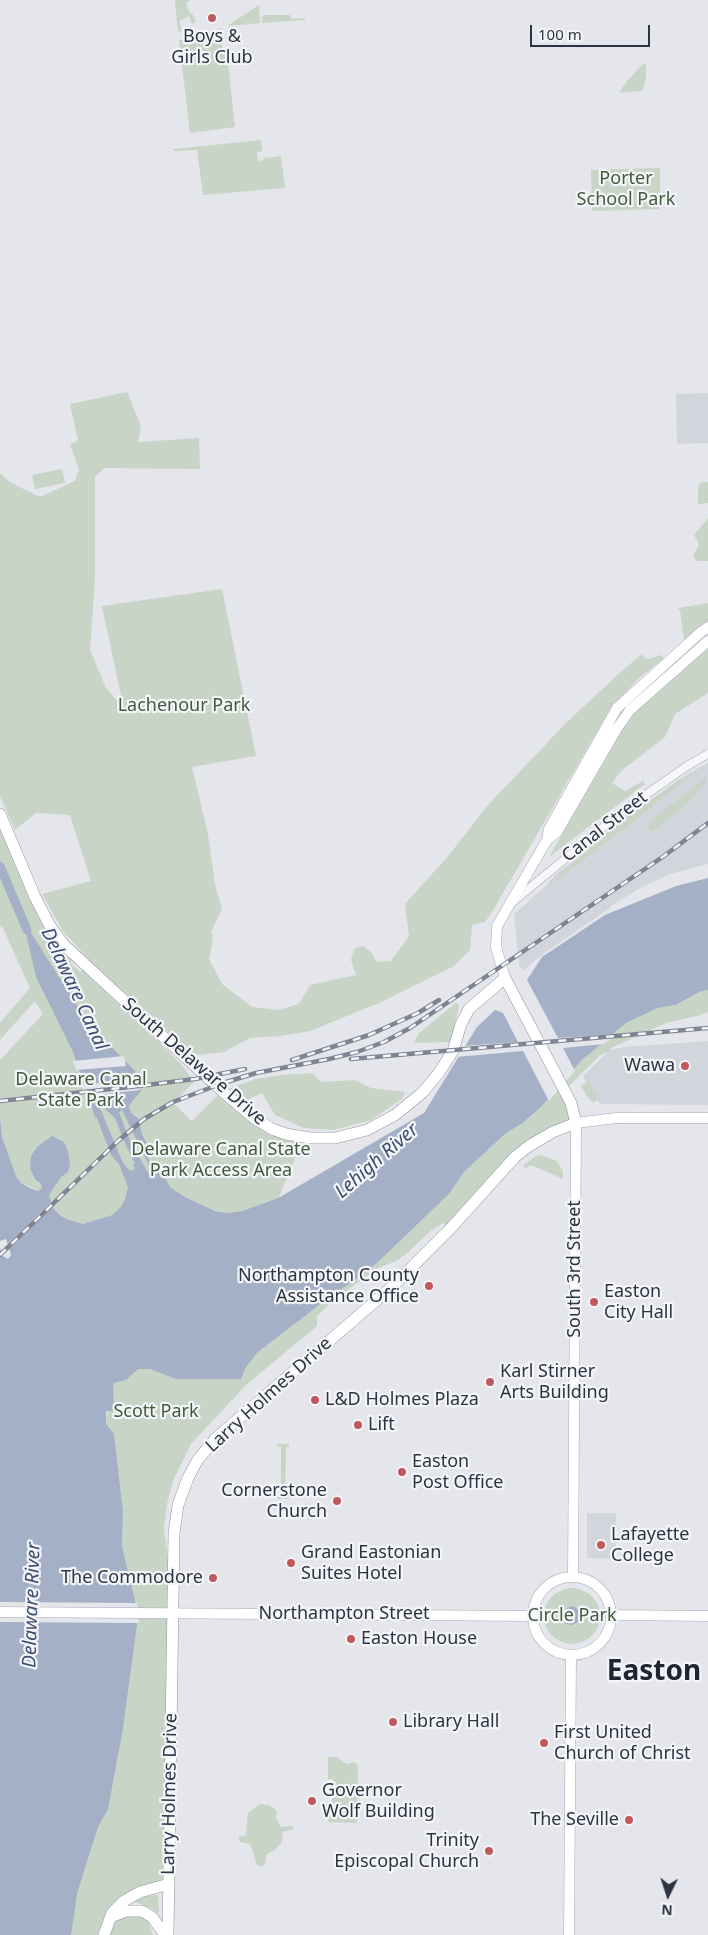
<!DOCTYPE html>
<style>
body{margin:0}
#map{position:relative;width:708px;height:1935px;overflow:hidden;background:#e4e6eb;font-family:"Noto Sans",sans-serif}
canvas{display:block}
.north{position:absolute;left:643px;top:1870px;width:50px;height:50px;-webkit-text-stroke:4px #f4f5f8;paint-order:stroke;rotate:184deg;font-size:14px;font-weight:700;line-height:20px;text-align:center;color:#2e3341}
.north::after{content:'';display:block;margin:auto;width:18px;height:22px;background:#2e3341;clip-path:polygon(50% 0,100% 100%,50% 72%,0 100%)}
.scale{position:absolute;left:530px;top:25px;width:120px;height:22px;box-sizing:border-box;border:2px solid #2e3341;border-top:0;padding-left:6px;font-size:15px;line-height:18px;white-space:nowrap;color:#2e3341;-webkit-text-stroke:4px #f4f5f8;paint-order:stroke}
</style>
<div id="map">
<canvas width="708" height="1935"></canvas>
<div class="north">N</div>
<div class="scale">100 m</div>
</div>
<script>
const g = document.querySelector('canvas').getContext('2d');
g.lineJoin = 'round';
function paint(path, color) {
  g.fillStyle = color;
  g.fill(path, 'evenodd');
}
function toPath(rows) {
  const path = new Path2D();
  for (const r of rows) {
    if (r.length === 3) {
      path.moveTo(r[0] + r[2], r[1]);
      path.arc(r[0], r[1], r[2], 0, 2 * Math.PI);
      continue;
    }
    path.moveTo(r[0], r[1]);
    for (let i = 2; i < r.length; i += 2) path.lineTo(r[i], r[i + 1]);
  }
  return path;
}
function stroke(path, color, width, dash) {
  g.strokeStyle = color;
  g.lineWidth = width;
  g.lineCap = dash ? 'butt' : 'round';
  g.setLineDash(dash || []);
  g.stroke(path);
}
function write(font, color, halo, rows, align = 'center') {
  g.font = font + ' "Noto Sans",sans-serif';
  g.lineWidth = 4.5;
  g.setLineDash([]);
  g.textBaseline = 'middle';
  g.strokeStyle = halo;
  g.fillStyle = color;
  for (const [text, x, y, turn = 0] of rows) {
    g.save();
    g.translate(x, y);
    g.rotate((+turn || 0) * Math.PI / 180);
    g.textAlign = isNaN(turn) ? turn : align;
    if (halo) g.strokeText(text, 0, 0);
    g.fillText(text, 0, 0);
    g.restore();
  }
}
const built = toPath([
 [708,393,708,443,677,444,676,394],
 [708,763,708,864,670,874,640,888,611,906,610,908,543,954,523,971,519,965,514,914,546,886,555,875,581,855,581,853,679,779],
 [708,1041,708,1105,601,1104,592,1096,583,1076,610,1050,624,1047],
 [587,1513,616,1513,616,1559,587,1558]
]);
const green = toPath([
 [175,0,191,0,186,3,190,14,192,13,196,22,192,24,189,16,179,21,182,30,180,32,178,32],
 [259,5,260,23,228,26,227,26],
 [265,15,290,15,291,19,305,18,305,20,262,23,262,17],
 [220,28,223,31,220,40,228,62,235,127,190,133,179,40,189,39],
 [644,63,646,65,646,79,642,91,619,93,627,81],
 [261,140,262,151,257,152,258,161,264,160,263,156,265,158,281,156,285,188,203,195,197,150,174,151,174,149],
 [660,168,660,209,592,211,591,170],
 [127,392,141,426,138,442,199,438,200,469,105,468,95,476,95,579,90,650,106,688,121,705,123,705,102,606,222,589,256,756,192,767,208,834,215,885,222,909,211,932,213,938,209,959,222,984,252,1007,278,1010,299,1004,310,985,356,975,351,960,354,949,363,946,372,953,376,962,391,961,409,936,405,904,449,855,488,805,567,722,623,670,642,654,644,658,649,659,660,655,664,658,639,678,610,709,492,912,485,922,472,925,470,950,454,966,379,1003,310,1031,281,1036,250,1038,224,1052,199,1055,185,1051,163,1026,90,961,63,931,42,894,91,881,70,815,36,813,15,830,0,796,0,473,11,483,40,497,75,481,79,469,70,445,78,440,70,404],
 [62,469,65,483,35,489,32,475],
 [701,482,708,482,708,503,698,504,698,488],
 [708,518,708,561,697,561,693,556,699,544,694,535],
 [708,603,708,622,684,640,680,610,678,608],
 [708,647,708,693,675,714,665,737,621,771,612,783,625,791,643,781,645,784,549,857,627,721,638,708],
 [691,773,692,774,632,823,549,886,562,872,582,856,581,853,630,814],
 [705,778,707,781,688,804,653,831,648,829,651,821],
 [0,828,60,949,72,961,70,963,80,972,82,970,163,1046,181,1064,194,1082,173,1103,192,1121,220,1093,302,1141,279,1197,241,1211,227,1213,215,1211,185,1197,170,1187,112,1215,83,1224,69,1220,61,1216,54,1209,49,1195,21,1183,16,1176,2,1137,0,1115,0,1060,43,1014,35,1001,0,1040,0,1023,30,988,2,926,0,927],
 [708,990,708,1012,697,1016,666,1023,611,1048,611,1051,600,1055,562,1093,576,1123,529,1146,451,1228,443,1223,432,1230,405,1255,394,1262,378,1268,334,1300,317,1316,317,1326,246,1385,191,1444,173,1481,167,1504,164,1528,174,1614,169,1884,134,1895,104,1935,61,1935,133,1594,122,1546,123,1512,106,1424,107,1415,101,1381,114,1364,217,1379,241,1379,245,1369,257,1353,336,1292,345,1287,376,1264,449,1194,465,1171,505,1134,524,1123,541,1107,581,1061,626,1023,658,1008,676,1005,699,992],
 [456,1003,459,1005,451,1042,414,1043,418,1034],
 [313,1073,321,1082,355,1080,371,1088,405,1092,402,1099,371,1120,333,1130,304,1128,275,1115,262,1093,243,1102,229,1089,255,1079,282,1075],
 [588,1081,598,1098,594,1103,588,1098,581,1086],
 [541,1155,557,1161,563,1171,563,1179,531,1165,526,1168,523,1166,534,1157],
 [277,1444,289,1444,289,1447,286,1447,285,1496,289,1496,289,1499,277,1499,277,1496,281,1496,281,1447,277,1447],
 [572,1616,28],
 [328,1757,336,1757,347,1764,354,1762,358,1766,357,1823,328,1822,328,1817,332,1817,333,1779,328,1779],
 [260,1804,269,1805,277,1811,276,1818,281,1827,293,1826,294,1829,283,1832,282,1842,274,1851,268,1853,266,1857,265,1865,261,1867,257,1865,251,1846,249,1844,240,1842,238,1837,246,1835,248,1813],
 [158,1895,159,1914,153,1909,135,1902,135,1901,148,1896],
 [134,1913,151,1921,149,1923,153,1935,110,1935,114,1922,118,1918]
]);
const water = toPath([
 [708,878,708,990,699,992,676,1005,658,1008,626,1023,581,1061,541,1107,523,1123,505,1134,465,1171,449,1194,376,1264,345,1287,336,1292,257,1353,245,1369,241,1379,176,1379,150,1369,138,1369,126,1380,113,1383,114,1411,106,1411,106,1424,114,1434,123,1512,122,1546,135,1601,137,1624,123,1728,108,1809,98,1827,83,1874,77,1894,71,1935,0,1935,0,1248,3,1256,8,1259,11,1255,6,1239,0,1241,0,1115,2,1137,16,1176,21,1183,30,1188,38,1191,42,1188,41,1184,35,1179,30,1168,31,1156,37,1147,52,1136,64,1142,68,1151,70,1165,68,1172,61,1177,49,1195,54,1209,61,1216,69,1220,83,1224,112,1215,121,1207,125,1199,128,1187,119,1164,111,1155,97,1118,95,1117,73,1052,36,977,23,920,88,1023,135,1071,141,1091,130,1104,129,1108,132,1114,138,1118,142,1134,150,1150,145,1152,155,1173,157,1171,157,1164,170,1187,185,1197,215,1211,227,1213,242,1211,280,1197,424,1113,477,1027,527,980,542,957,605,915,676,886],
 [100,1108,104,1108,115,1118,125,1143,135,1164,133,1165,135,1169,130,1171,123,1163],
 [122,1110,153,1174,150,1176,130,1141,119,1112],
 [572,1606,578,1609,582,1614,580,1621,572,1625,566,1624,562,1616,567,1608]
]);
const pier = toPath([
 [526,978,558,1038,617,1034,604,1044,563,1048,575,1071,549,1101,523,1051,456,1057,463,1046,518,1042,503,1013,493,1009],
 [124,1056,126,1066,76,1070,73,1061],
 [137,1079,140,1090,85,1096,81,1085],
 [53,1200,55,1204,7,1251,6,1246],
 [0,1602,137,1603,139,1623,0,1622]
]);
const canal = toPath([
 [0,866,27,930]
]);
const minor = toPath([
 [514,901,624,810,687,766,708,754]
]);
const major = toPath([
 [547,840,557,832,616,730,630,710,708,641],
 [505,978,496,947,497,926,547,840,549,829,617,708,701,632,708,627],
 [573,1577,576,1123,616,1118,708,1118],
 [572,1616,39],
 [0,1612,533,1616],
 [612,1615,708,1616],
 [569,1935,571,1655]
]);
const highway = toPath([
 [0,814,35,897,50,926,64,945,221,1090,254,1118,272,1129,286,1134,310,1138,335,1138,367,1130,395,1115,422,1093,438,1074,453,1051,461,1024,469,1009,505,978,571,1103,576,1123,553,1132,529,1146,515,1157,451,1228,392,1287,215,1439,197,1461,188,1478,178,1505,174,1533,168,1935],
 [111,1917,126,1911,142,1911,152,1917,165,1935],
 [104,1935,112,1913,124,1901,140,1892,169,1884]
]);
const rail = toPath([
 [351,1059,708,1028],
 [292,1060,369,1035,418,1013,439,1000],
 [0,1101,139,1086,195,1079,245,1069],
 [0,1255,118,1141,144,1119,173,1102,223,1083,256,1073,329,1059,357,1052,384,1042,410,1028,664,856,708,823]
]);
const markers = [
 [212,18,5,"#c1585c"],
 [685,1066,5,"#c1585c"],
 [429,1286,5,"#c1585c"],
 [594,1302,5,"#c1585c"],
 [490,1382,5,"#c1585c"],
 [315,1400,5,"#c1585c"],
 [358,1425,5,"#c1585c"],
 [402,1472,5,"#c1585c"],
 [337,1501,5,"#c1585c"],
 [601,1545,5,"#c1585c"],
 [291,1563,5,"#c1585c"],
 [213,1578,5,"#c1585c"],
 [351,1639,5,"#c1585c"],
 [393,1722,5,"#c1585c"],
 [544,1743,5,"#c1585c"],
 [312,1801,5,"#c1585c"],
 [629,1820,5,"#c1585c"],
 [489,1851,5,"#c1585c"]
];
const poiNames = [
 ["Boys &",212,37,"center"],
 ["Girls Club",212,58,"center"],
 ["Wawa",675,1066,"right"],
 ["Northampton County",419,1276,"right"],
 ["Assistance Office",419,1297,"right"],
 ["Easton",604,1292],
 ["City Hall",604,1313],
 ["Karl Stirner",500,1372],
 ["Arts Building",500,1393],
 ["L&D Holmes Plaza",325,1400],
 ["Lift",368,1425],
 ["Easton",412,1462],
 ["Post Office",412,1483],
 ["Cornerstone",327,1491,"right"],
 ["Church",327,1512,"right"],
 ["Lafayette",611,1535],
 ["College",611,1556],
 ["Grand Eastonian",301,1553],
 ["Suites Hotel",301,1574],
 ["The Commodore",203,1578,"right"],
 ["Easton House",361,1639],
 ["Library Hall",403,1722],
 ["First United",554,1733],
 ["Church of Christ",554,1754],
 ["Governor",322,1791],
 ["Wolf Building",322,1812],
 ["The Seville",619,1820,"right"],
 ["Trinity",479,1841,"right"],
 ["Episcopal Church",479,1862,"right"]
];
const parkNames = [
 ["Porter",626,179],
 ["School Park",626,200],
 ["Lachenour Park",184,706],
 ["Delaware Canal",81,1080],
 ["State Park",81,1101],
 ["Delaware Canal State",221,1150],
 ["Park Access Area",221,1171],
 ["Scott Park",156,1412],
 ["Circle Park",572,1616]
];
const streetNames = [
 ["Canal Street",605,827,-38],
 ["South Delaware Drive",194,1062,41],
 ["South 3rd Street",575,1269,-90],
 ["Larry Holmes Drive",269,1395,-42],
 ["Northampton Street",344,1614],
 ["Larry Holmes Drive",170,1794,-89]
];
const waterNames = [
 ["Delaware Canal",74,989,65],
 ["Lehigh River",377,1161,-41],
 ["Delaware River",32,1605,-88]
];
const townNames = [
 ["Easton",654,1672]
];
paint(built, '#d3d5dc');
paint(green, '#c8d4c6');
paint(water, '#a4b0c6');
paint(pier, '#e4e6eb');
stroke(canal, '#a4b0c6', 9);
stroke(minor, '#aaadb5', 9);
stroke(major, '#a5a9b5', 11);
stroke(highway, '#8d92a0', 12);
stroke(minor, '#f7f7f9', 8);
stroke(major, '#fff', 10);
stroke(highway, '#fff', 11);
stroke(rail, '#7f8493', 4.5);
stroke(rail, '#f4f5f8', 2.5, [8]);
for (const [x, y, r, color] of markers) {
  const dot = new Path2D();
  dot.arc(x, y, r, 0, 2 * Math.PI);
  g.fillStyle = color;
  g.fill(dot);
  stroke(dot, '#f4f5f8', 2);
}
write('18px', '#2e3341', '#f4f5f8', poiNames, 'left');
write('18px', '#3f5b3c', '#f4f5f8', parkNames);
write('18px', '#2e3341', '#f4f5f8', streetNames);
write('italic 19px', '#3c4e71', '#f4f5f8', waterNames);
write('bold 28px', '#202432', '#f4f5f8', townNames);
</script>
